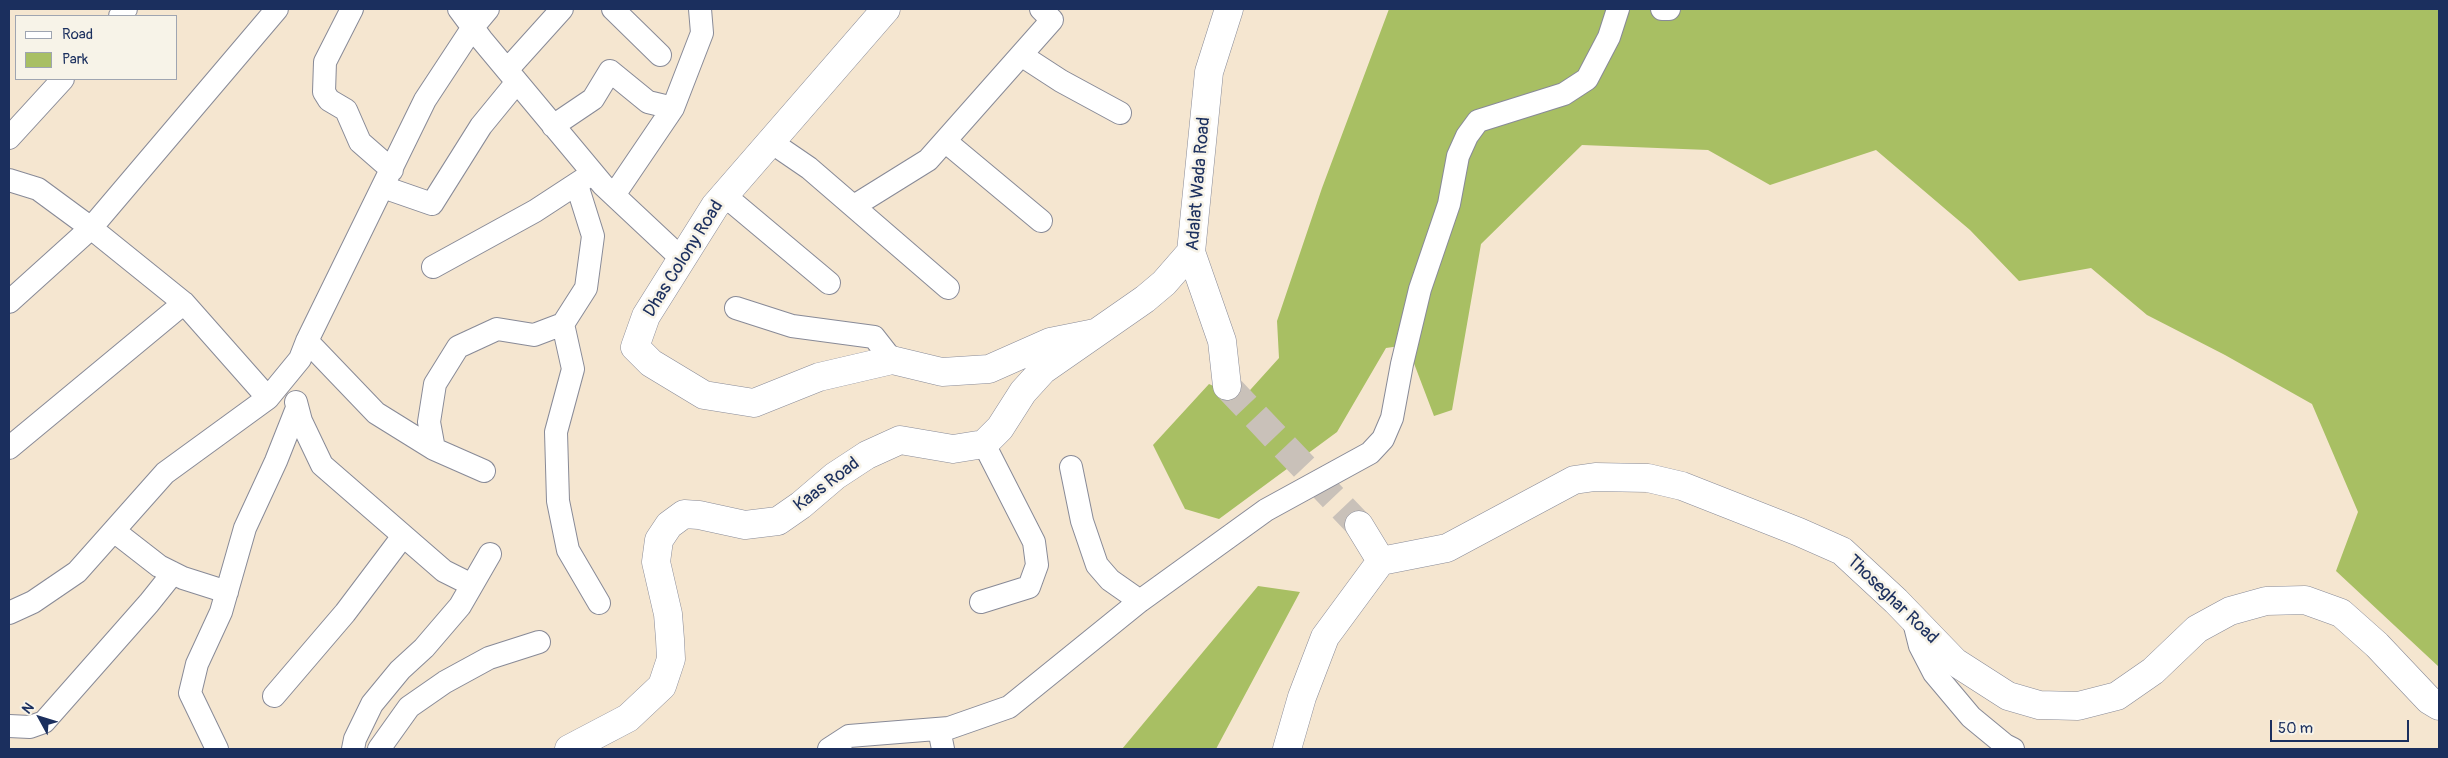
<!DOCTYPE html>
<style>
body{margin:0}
#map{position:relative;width:2448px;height:758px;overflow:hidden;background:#f5e6d0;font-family:Pangolin,sans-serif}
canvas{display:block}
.frame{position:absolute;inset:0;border:10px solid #1b2f5e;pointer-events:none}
.legend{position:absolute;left:15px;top:15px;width:162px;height:65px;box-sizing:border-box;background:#f7f3e8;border:1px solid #9fa5b1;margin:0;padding:6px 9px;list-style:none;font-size:15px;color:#1b2f5e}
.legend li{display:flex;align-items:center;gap:10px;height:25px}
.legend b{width:25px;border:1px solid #9fa5b1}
.north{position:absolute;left:15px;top:693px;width:50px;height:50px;-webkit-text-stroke:4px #f7f3e8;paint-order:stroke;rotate:309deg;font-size:14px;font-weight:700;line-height:20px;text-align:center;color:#1b2f5e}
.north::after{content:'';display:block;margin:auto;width:18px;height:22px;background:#1b2f5e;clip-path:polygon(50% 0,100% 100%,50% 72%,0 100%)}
.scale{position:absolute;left:2270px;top:720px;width:139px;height:22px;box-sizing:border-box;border:2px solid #1b2f5e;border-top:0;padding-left:6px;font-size:15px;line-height:18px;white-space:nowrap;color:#1b2f5e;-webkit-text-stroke:4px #f7f3e8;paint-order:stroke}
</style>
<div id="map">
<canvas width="2448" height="758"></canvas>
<div class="frame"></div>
<ul class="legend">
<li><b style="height:6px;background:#fff"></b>Road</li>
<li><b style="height:14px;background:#a8bf63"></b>Park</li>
</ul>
<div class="north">N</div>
<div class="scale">50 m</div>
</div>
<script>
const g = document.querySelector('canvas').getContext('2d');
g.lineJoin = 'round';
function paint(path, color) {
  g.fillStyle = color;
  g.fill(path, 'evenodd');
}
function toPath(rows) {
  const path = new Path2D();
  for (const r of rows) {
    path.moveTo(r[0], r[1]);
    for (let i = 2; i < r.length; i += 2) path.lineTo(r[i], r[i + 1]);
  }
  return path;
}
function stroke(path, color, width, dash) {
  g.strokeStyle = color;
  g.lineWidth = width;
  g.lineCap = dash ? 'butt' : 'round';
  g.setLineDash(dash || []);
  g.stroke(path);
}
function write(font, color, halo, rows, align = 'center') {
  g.font = font + ' Pangolin,sans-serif';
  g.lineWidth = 5;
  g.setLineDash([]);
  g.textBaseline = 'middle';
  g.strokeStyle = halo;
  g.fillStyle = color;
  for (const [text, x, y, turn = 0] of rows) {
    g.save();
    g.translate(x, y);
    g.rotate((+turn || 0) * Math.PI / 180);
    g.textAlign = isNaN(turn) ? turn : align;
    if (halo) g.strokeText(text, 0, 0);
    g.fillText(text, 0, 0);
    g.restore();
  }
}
const green = toPath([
 [1389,9,2439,9,2439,667,2336,571,2358,512,2312,404,2225,355,2147,315,2091,268,2019,281,1970,230,1876,150,1770,185,1708,150,1582,145,1481,244,1452,410,1434,416,1407,345,1386,348,1337,432,1219,519,1185,509,1153,445,1209,384,1242,399,1279,358,1277,321,1322,188],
 [1258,586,1300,592,1216,749,1122,749]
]);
const secondaryTunnel = toPath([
 [1227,386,1359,525]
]);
const street = toPath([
 [352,9,325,62,324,92,329,100,346,110,360,142,392,170],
 [459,9,482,40,603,185,682,259],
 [613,9,660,55],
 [1662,9,1669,9],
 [120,16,126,9],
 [1021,55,1061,81,1120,113],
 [507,70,562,9],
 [553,126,593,99,610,71,648,102,673,108],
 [9,138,63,79],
 [945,141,1041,221],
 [771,142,809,168,948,288],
 [9,180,38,189,91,228,184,303,268,398],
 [383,187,432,204,481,126,517,82],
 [614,195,673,108,702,33,700,9],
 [724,195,829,283],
 [854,206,928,160,1052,20,1041,9],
 [433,267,535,211,587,177],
 [9,302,91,228,277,9],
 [736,308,792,326,874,337,892,360],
 [563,324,573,369,556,432,558,501,568,550,599,603],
 [307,341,376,413,434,449],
 [296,402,301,421,322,465,444,571,472,585],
 [9,448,184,303],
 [1071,467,1082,521,1097,565,1110,580,1140,601],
 [484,471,434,449,429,422,435,384,458,347,497,329,534,335,563,324,586,288,593,236,577,185],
 [114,531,159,566,183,578,227,592],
 [981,602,1029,587,1037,565,1034,542,984,444],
 [9,613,33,602,77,572,165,473,268,398,300,359,307,341,425,100,473,27,488,9],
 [1913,618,1920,646,1934,673,1971,717,2005,745,2013,749],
 [274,696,345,613,403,536],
 [9,726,30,727,44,722,149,603,173,573],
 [939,729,943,749],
 [217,749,190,693,197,664,221,612,245,528,276,461,297,408],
 [353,749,355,739,372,704,400,670,424,648,460,606,490,554],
 [379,749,409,707,445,682,489,658,539,642],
 [829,749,849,736,949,728,1009,707,1140,601,1266,510,1370,453,1383,439,1392,418,1402,364,1420,289,1449,204,1458,156,1467,136,1478,121,1564,94,1587,79,1609,37,1618,9]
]);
const secondary = toPath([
 [886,9,715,206,646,316,635,347,651,363,704,395,754,403,819,377,892,360,942,372,989,369,1050,342,1095,333],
 [1227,386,1222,341,1191,252,1209,72,1229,9],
 [1359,525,1381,561],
 [569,749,628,718,662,686,671,659,670,639,668,614,656,562,659,540,669,525,684,514,699,515,745,525,778,521,801,505,835,476,867,455,900,440,953,449,984,444,1000,428,1023,392,1043,370,1145,299,1164,283,1191,252],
 [1287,749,1302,697,1325,637,1381,561,1447,548,1574,480,1595,477,1648,478,1682,486,1799,532,1842,551,1896,601,1955,662,2008,696,2039,705,2078,706,2117,696,2153,671,2197,629,2230,611,2266,601,2305,600,2341,613,2377,645,2429,700,2439,706]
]);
const streetNames = [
 ["Adalat Wada Road",1199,184,-85],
 ["Dhas Colony Road",684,259,-58],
 ["Kaas Road",827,485,-37],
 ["Thoseghar Road",1892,600,44]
];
paint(green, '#a8bf63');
stroke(secondaryTunnel, '#c9c1b9', 28, [28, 14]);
stroke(street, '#888a97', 24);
stroke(secondary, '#888a97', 29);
stroke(street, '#fff', 22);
stroke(secondary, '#fff', 28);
write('18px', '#1b2f5e', '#f7f3e8', streetNames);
</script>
